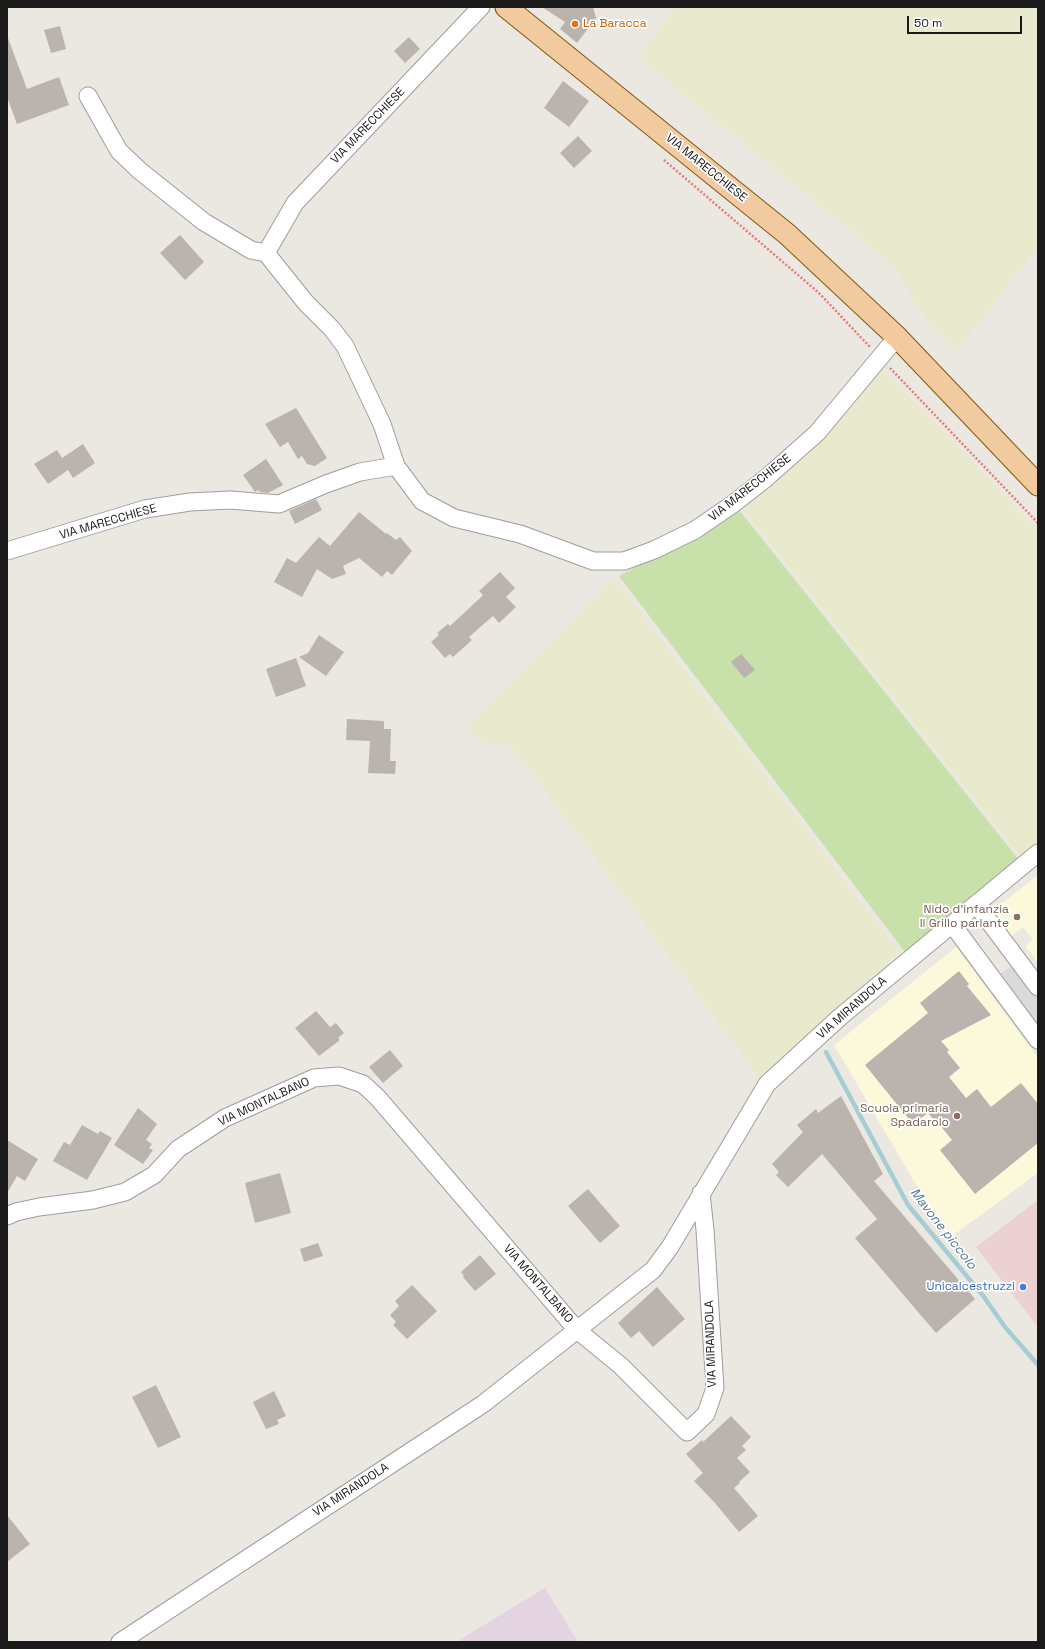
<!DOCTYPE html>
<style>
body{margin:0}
#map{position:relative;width:1045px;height:1649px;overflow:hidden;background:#ebe7e1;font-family:"Space Grotesk",sans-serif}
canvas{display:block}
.frame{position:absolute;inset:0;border:8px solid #1a1a1a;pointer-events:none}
.scale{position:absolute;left:907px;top:16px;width:115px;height:18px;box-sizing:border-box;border:2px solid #1a1a1a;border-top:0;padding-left:5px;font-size:12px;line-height:14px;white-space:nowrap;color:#1a1a1a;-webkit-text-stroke:3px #fff;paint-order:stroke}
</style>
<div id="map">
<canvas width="1045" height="1649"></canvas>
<div class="frame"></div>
<div class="scale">50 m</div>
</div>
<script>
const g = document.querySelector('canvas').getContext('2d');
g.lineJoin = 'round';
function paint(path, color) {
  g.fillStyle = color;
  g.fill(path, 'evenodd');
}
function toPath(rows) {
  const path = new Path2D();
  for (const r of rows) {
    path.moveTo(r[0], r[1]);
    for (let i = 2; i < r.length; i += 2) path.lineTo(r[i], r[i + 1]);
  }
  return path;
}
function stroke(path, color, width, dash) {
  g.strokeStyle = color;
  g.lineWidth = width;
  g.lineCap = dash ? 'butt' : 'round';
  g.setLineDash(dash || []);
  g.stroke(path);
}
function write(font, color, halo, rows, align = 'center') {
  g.font = font + ' "Space Grotesk",sans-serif';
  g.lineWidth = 3.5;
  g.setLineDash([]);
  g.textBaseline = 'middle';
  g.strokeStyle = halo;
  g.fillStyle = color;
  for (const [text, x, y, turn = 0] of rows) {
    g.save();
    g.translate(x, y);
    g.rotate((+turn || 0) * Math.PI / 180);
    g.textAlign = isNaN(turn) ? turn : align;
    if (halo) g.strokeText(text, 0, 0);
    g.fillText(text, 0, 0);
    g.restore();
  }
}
const commercial = toPath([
 [1038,1200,1038,1327,976,1247]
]);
const industrial = toPath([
 [545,1588,578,1642,456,1642]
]);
const education = toPath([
 [1038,875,1038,963,1025,946,1033,940,1023,927,1009,938,996,922,995,913,1001,904],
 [956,947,1038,1058,1038,1173,948,1239,834,1045]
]);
const farmland = toPath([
 [676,7,1038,7,1038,246,957,351,923,315,894,266,638,57],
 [880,366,1038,531,1038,846,1023,859,742,508],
 [614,578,900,953,759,1077,511,745,486,744,464,730]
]);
const grass = toPath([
 [740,511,1020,861,905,952,619,576]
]);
const parking = toPath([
 [1015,963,1038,994,1038,1028,999,975]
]);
const stream = toPath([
 [826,1052,908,1205,984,1297,1005,1327,1038,1365]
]);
const building = toPath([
 [542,7,593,7,596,18,577,43,560,29,565,22],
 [60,26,66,49,51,53,44,30],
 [409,37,420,49,405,63,394,51],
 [7,38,8,38,27,89,59,77,69,105,17,124,7,97],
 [563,81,589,101,569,127,544,108],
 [578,136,592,151,574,168,560,153],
 [180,235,204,262,185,280,160,253],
 [296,408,327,458,315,466,307,464,302,456,298,459,288,442,280,447,265,424],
 [83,444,95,463,73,478,68,470,48,484,34,464,57,450,62,458],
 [266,459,283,485,268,493,260,492,258,490,255,492,243,475],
 [316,499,322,510,295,524,289,511],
 [359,512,386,534,387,533,396,540,400,537,412,551,392,575,387,571,382,577,359,558,343,566,346,574,332,579,317,569,302,597,274,582,287,558,296,563,319,537,330,546],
 [500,572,515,588,506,597,516,607,499,623,493,616,469,637,472,640,453,657,450,654,445,658,431,642,439,635,437,633,448,624,450,626,478,600,483,595,479,591],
 [319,635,344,652,326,676,299,657,308,653],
 [741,654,755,670,744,678,731,662],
 [296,658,306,686,276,697,266,669],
 [347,719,384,721,384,729,391,729,390,761,396,761,395,774,368,773,370,741,346,740],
 [959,971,969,984,967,986,991,1015,941,1041,949,1050,947,1052,960,1068,949,1077,966,1098,977,1089,991,1107,1021,1083,1038,1104,1038,1143,975,1194,940,1150,952,1140,935,1119,934,1120,928,1113,913,1124,865,1065,928,1013,920,1003],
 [316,1011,330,1027,336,1023,344,1033,338,1038,340,1040,319,1056,295,1028],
 [390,1050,403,1066,383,1083,369,1067],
 [841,1096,883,1174,874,1181,975,1299,936,1333,855,1238,877,1219,822,1154,788,1187,776,1175,779,1172,772,1164,803,1132,797,1125,816,1109,818,1113],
 [138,1108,157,1124,146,1140,152,1144,149,1148,153,1150,143,1164,114,1145],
 [82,1125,98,1134,100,1131,112,1138,87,1180,53,1161,64,1142,70,1145],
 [7,1140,38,1159,25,1181,17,1176,7,1193],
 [280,1173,291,1213,255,1223,245,1183],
 [588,1189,620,1226,600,1243,568,1206],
 [318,1243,323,1256,304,1262,300,1249],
 [480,1255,496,1274,475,1291,463,1277,464,1276,461,1272],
 [412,1285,437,1311,407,1339,393,1325,396,1322,390,1315,399,1306,395,1301],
 [657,1287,685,1319,653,1347,639,1331,631,1338,618,1323],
 [156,1385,181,1437,158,1448,132,1397],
 [274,1391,286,1416,277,1420,279,1424,266,1429,253,1402],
 [731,1416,751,1437,742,1446,746,1450,737,1458,750,1472,739,1482,740,1483,734,1488,758,1516,739,1532,715,1503,694,1481,703,1473,686,1454,702,1440,703,1442],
 [7,1515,30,1544,7,1562]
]);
const path = toPath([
 [664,160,819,293,870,347],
 [890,368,1038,523]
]);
const minor = toPath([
 [481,7,295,203,266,253,306,303,332,329,345,346,382,424,396,466,422,501,454,518,520,534,593,561,624,561,654,550,695,530,733,504,765,479,817,433,897,337],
 [88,96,119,151,140,171,204,222,251,250,266,253],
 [7,551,145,509,190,502,230,500,279,504,326,484,360,472,396,466],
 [976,904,1038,987],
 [952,924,1038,1040],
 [7,1216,16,1212,39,1207,93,1200,125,1192,154,1175,178,1149,225,1118,314,1078,339,1076,363,1084,378,1098,577,1330,621,1366,687,1432,706,1414,715,1388,705,1230,701,1193],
 [120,1642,483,1404,653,1270,670,1247,767,1084,840,1017,1038,853]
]);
const major = toPath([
 [506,7,787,234,897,337,1038,485]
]);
const markers = [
 [575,24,4,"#e8710a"],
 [1017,917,4,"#8d6e63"],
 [957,1116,4,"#8d6e63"],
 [1023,1287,4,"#3f7fe0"]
];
const foodNames = [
 ["La Baracca",583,24]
];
const streetNames = [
 ["VIA MARECCHIESE",368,126,-46],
 ["VIA MARECCHIESE",706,168,39],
 ["VIA MARECCHIESE",750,488,-38],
 ["VIA MARECCHIESE",108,522,-16],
 ["VIA MIRANDOLA",852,1008,-41],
 ["VIA MONTALBANO",264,1102,-25],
 ["VIA MONTALBANO",538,1284,49],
 ["VIA MIRANDOLA",711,1344,-92],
 ["VIA MIRANDOLA",351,1490,-33]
];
const educationNames = [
 ["Nido d'infanzia",1009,910],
 ["Il Grillo parlante",1009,924],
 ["Scuola primaria",949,1109],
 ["Spadarolo",949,1123]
];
const shopNames = [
 ["Unicalcestruzzi",1015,1287]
];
const waterNames = [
 ["Mavone piccolo",943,1229,52]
];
paint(commercial, '#ebd1d1');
paint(industrial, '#e4d3e1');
paint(education, '#fbf9da');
paint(farmland, '#e8e9cd');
paint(grass, '#c8e1ab');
paint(parking, '#dadada');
stroke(stream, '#a5cdd5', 4.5);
paint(building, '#bbb3ae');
stroke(minor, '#9e9e9e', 19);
stroke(major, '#83560e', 23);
stroke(path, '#eb7872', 2.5, [2, 2]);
stroke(minor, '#fff', 17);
stroke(major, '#f2ca9f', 21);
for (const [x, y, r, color] of markers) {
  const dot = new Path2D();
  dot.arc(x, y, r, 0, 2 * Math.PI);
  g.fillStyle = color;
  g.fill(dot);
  stroke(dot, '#fff', 1.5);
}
write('12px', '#c56008', '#fff', foodNames, 'left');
write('12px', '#1a1a1a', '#fff', streetNames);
write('12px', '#785e54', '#fff', educationNames, 'right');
write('12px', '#366cbe', '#fff', shopNames, 'right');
write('italic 13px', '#4f7798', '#fff', waterNames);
</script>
